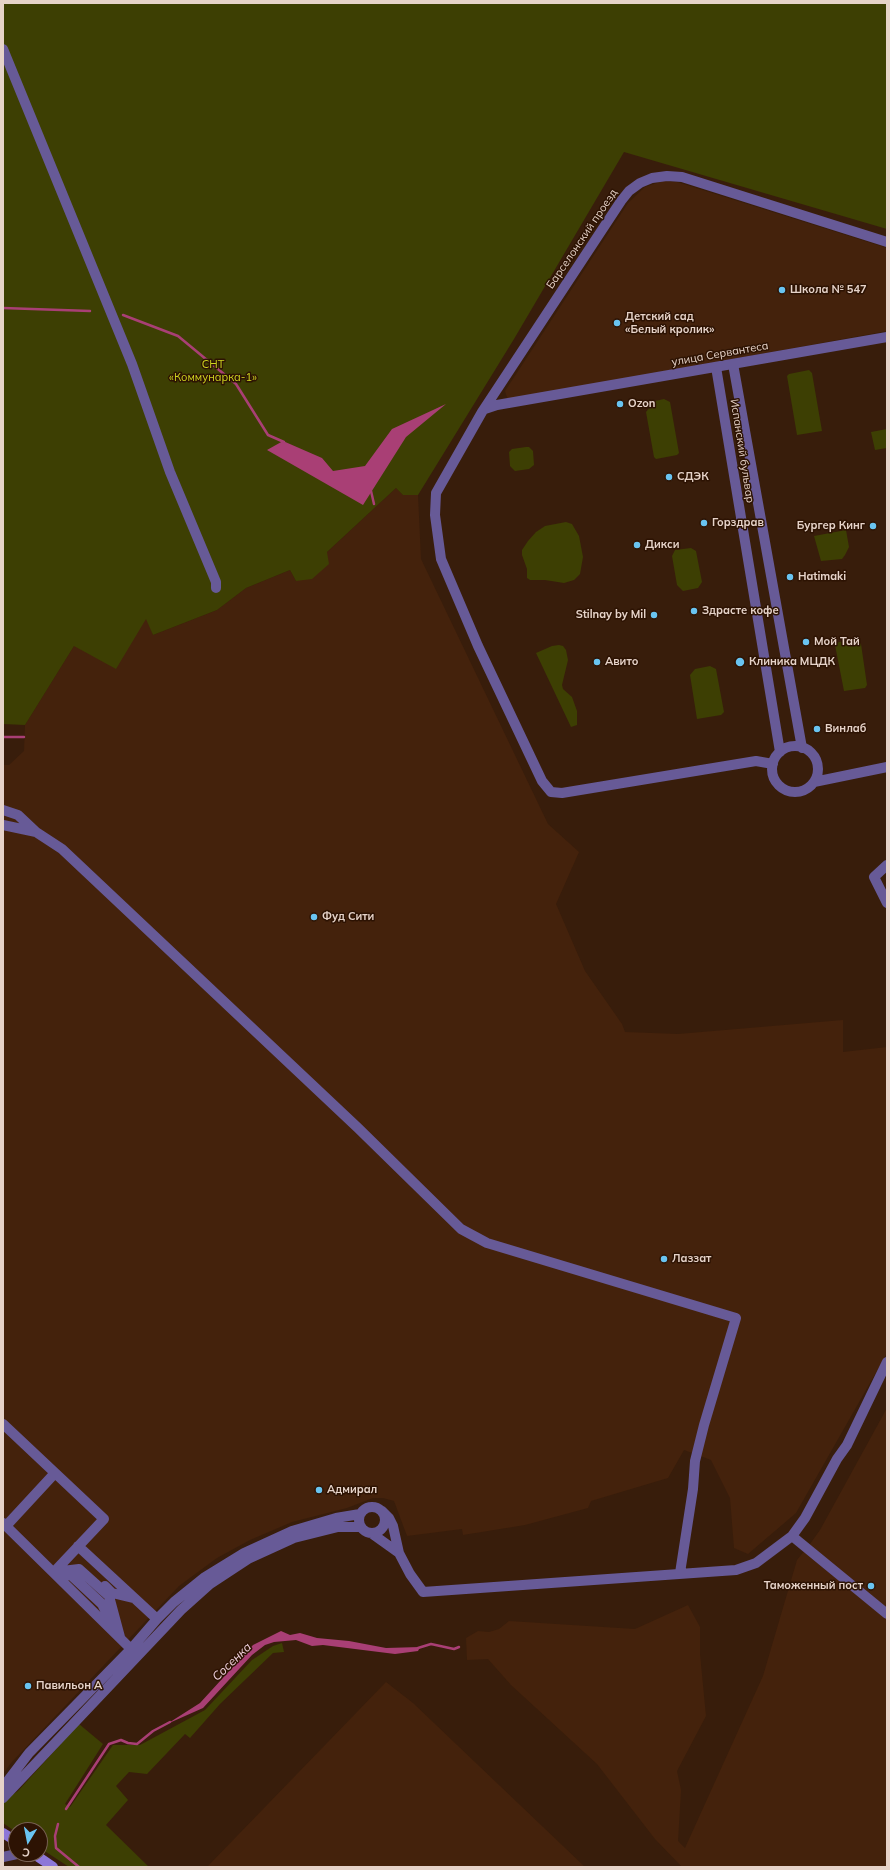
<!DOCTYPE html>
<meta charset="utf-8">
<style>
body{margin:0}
#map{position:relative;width:890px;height:1870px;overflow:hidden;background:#381d0b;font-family:Mulish,sans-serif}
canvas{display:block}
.frame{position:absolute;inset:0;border:4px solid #e6d3c9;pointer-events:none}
.north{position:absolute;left:8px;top:1822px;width:40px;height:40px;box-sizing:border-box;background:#2d1303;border:1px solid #776052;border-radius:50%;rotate:190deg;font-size:11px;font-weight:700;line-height:16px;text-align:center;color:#e6d3c9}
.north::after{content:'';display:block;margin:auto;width:14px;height:18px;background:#69c4f1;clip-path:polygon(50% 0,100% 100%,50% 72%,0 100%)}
</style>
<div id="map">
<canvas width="890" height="1870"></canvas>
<div class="frame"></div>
<div class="north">С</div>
</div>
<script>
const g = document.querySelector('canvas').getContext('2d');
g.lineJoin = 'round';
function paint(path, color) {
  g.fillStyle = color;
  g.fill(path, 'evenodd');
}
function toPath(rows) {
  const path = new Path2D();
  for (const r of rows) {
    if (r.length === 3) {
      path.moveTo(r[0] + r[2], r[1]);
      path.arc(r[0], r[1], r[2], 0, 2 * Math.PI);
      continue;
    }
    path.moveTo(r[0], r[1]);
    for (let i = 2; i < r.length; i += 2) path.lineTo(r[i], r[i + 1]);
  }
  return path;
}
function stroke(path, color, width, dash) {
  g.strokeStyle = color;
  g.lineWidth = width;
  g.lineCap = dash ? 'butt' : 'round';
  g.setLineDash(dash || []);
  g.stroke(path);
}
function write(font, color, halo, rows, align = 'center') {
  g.font = font + ' Mulish,sans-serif';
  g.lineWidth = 3;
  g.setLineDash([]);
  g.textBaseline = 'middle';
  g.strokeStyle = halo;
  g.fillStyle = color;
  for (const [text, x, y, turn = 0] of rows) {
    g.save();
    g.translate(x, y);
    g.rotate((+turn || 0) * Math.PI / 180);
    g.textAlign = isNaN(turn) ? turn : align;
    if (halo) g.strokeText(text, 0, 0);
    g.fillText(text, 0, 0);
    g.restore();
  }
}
const built = toPath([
 [663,181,677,182,690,186,887,248,887,331,508,400,505,391,628,203,645,187],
 [396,488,403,495,418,495,421,559,548,824,579,852,556,904,585,971,622,1024,625,1032,678,1034,843,1020,843,1052,887,1047,887,1353,796,1513,748,1554,734,1548,730,1498,711,1460,684,1450,668,1478,591,1501,588,1508,525,1525,463,1535,462,1529,407,1536,394,1501,383,1498,373,1498,347,1508,292,1522,250,1540,217,1558,179,1586,11,1763,3,1774,3,765,9,765,24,751,25,725,74,646,147,618,153,635,217,610,246,588,290,570,296,581],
 [887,1408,887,1867,682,1867,655,1839,597,1764,511,1685,488,1659,467,1660,466,1638,478,1631,489,1632,499,1629,509,1621,635,1629,688,1605,700,1627,700,1654,706,1716,677,1771,681,1790,678,1841,685,1848,763,1676,797,1560,810,1544,820,1530],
 [386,1682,413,1703,585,1867,207,1867]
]);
const green = toPath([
 [3,3,887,3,887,229,624,152,514,339,418,495,403,495,396,488,327,552,329,564,312,579,296,581,290,570,246,588,217,610,153,635,146,619,116,669,74,646,25,725,3,724],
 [809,370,812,373,822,431,797,435,787,376,789,374],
 [664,399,670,402,679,453,677,455,656,459,654,457,646,412,655,401],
 [887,429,887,448,875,450,871,432],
 [526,447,529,447,533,451,534,465,529,469,515,471,510,466,509,452,512,449],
 [566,522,572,524,579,536,583,557,580,574,574,580,564,583,545,580,530,580,527,578,527,569,522,555,522,550,528,541,536,532,545,526],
 [846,530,849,547,845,555,842,559,821,561,814,536],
 [691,548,696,551,702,582,698,588,683,591,677,585,672,556,675,550],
 [856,639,861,644,867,685,865,688,844,691,835,645,839,642],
 [559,645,563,646,566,650,568,660,562,685,563,689,572,697,577,711,577,725,571,727,536,653,552,646],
 [710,666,716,669,724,712,721,715,697,719,690,675,695,669],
 [282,1643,284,1652,273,1653,220,1704,190,1738,185,1734,147,1774,129,1772,116,1786,128,1800,106,1825,149,1867,69,1867,40,1848,40,1830,16,1830,16,1832,3,1823,3,1801,18,1791,79,1724,103,1744,65,1804,70,1807,113,1745,140,1745,205,1710,252,1660,273,1646]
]);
const water = toPath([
 [446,404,406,437,363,505,267,450,283,441,322,458,333,471,365,466,392,429],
 [281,1631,290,1635,300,1633,317,1638,349,1641,386,1648,420,1647,418,1651,395,1654,323,1645,312,1646,296,1640,274,1642,265,1645,252,1655,203,1708,167,1724,200,1703,253,1645]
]);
const stream = toPath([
 [3,308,90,311],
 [123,315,178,336,236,384,268,435,284,442],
 [371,491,374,504],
 [3,737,24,737],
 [418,1648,431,1644,454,1649,459,1647],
 [66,1809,109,1744,121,1740,128,1743,137,1744,153,1731,170,1722],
 [58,1824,55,1836,56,1848,79,1867]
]);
const street = toPath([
 [3,49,132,364,170,472,216,582,216,588],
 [733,364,802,748],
 [716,367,780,752],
 [485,409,497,405,887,337],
 [795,769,23],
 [773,764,756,761,562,793,551,792,542,781,478,646,441,559,435,515,436,493,482,412,621,201,629,191,640,183,652,178,667,176,682,177,887,242],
 [814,782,887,767],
 [3,810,18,815,36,832,62,849,358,1128,461,1229,487,1243,736,1318,704,1425,695,1461,693,1489,680,1573],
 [3,825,36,832],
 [887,865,874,877,887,903],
 [3,1424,104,1519,54,1572],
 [372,1520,13],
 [382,1511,389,1518,393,1526,399,1553,410,1574,423,1592,736,1570,756,1563,792,1536,805,1518,837,1459,847,1445,887,1362],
 [3,1523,131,1649],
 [6,1526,55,1473],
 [371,1533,399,1553],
 [792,1536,887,1614],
 [78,1546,157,1619],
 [54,1572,79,1569,109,1596,120,1637],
 [60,1573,72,1576,102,1604,111,1622],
 [105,1586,112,1593,133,1598],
 [3,1787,29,1753,131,1649,157,1619,174,1602,205,1577,244,1553,292,1531,336,1518,360,1514],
 [3,1798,181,1610,210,1584,248,1559,294,1538,338,1527,361,1527],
 [3,1857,17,1854]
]);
const secondary = toPath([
 [3,1833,16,1841],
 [34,1854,53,1867]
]);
const markers = [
 [782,290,4,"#69c4f1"],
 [617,323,4,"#69c4f1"],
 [620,404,4,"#69c4f1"],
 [669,477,4,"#69c4f1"],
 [704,523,4,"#69c4f1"],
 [873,526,4,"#69c4f1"],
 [637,545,4,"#69c4f1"],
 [790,577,4,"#69c4f1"],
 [694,611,4,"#69c4f1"],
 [654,615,4,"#69c4f1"],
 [806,642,4,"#69c4f1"],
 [597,662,4,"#69c4f1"],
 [740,662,5,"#69c4f1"],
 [817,729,4,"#69c4f1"],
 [314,917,4,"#69c4f1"],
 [664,1259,4,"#69c4f1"],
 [319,1490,4,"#69c4f1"],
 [871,1586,4,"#69c4f1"],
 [28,1686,4,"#69c4f1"]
];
const streetNames = [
 ["Барселонский проезд",582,239,-56],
 ["улица Сервантеса",720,354,-10],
 ["Испанский бульвар",742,451,81]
];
const poiNames = [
 ["Школа № 547",790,290],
 ["Детский сад",625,317],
 ["«Белый кролик»",625,330],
 ["Ozon",628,404],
 ["СДЭК",677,477],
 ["Горздрав",712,523],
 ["Бургер Кинг",865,526,"right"],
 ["Дикси",645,545],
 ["Hatimaki",798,577],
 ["Здрасте кофе",702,611],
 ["Stilnay by Mil",646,615,"right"],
 ["Мой Тай",814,642],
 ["Авито",605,662],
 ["Клиника МЦДК",749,662],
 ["Винлаб",825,729],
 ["Фуд Сити",322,917],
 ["Лаззат",672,1259],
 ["Адмирал",327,1490],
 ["Таможенный пост",863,1586,"right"],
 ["Павильон А",36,1686]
];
const parkNames = [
 ["СНТ",213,365],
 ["«Коммунарка-1»",213,378]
];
const waterNames = [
 ["Сосенка",232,1662,-44]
];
paint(built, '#44220c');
paint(green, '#3d3f03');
paint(water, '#a93f75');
stroke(stream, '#a93f75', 2.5);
stroke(street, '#675a97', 10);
stroke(secondary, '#8d77d8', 10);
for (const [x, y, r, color] of markers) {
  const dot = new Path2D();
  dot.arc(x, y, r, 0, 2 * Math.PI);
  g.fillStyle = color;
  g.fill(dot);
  stroke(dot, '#2d1303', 1.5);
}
write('11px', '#e6d3c9', '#2d1303', streetNames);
write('bold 11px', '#e6d3c9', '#2d1303', poiNames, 'left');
write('11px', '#cfd51f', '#2d1303', parkNames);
write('italic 12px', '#edcfdb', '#2d1303', waterNames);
</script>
